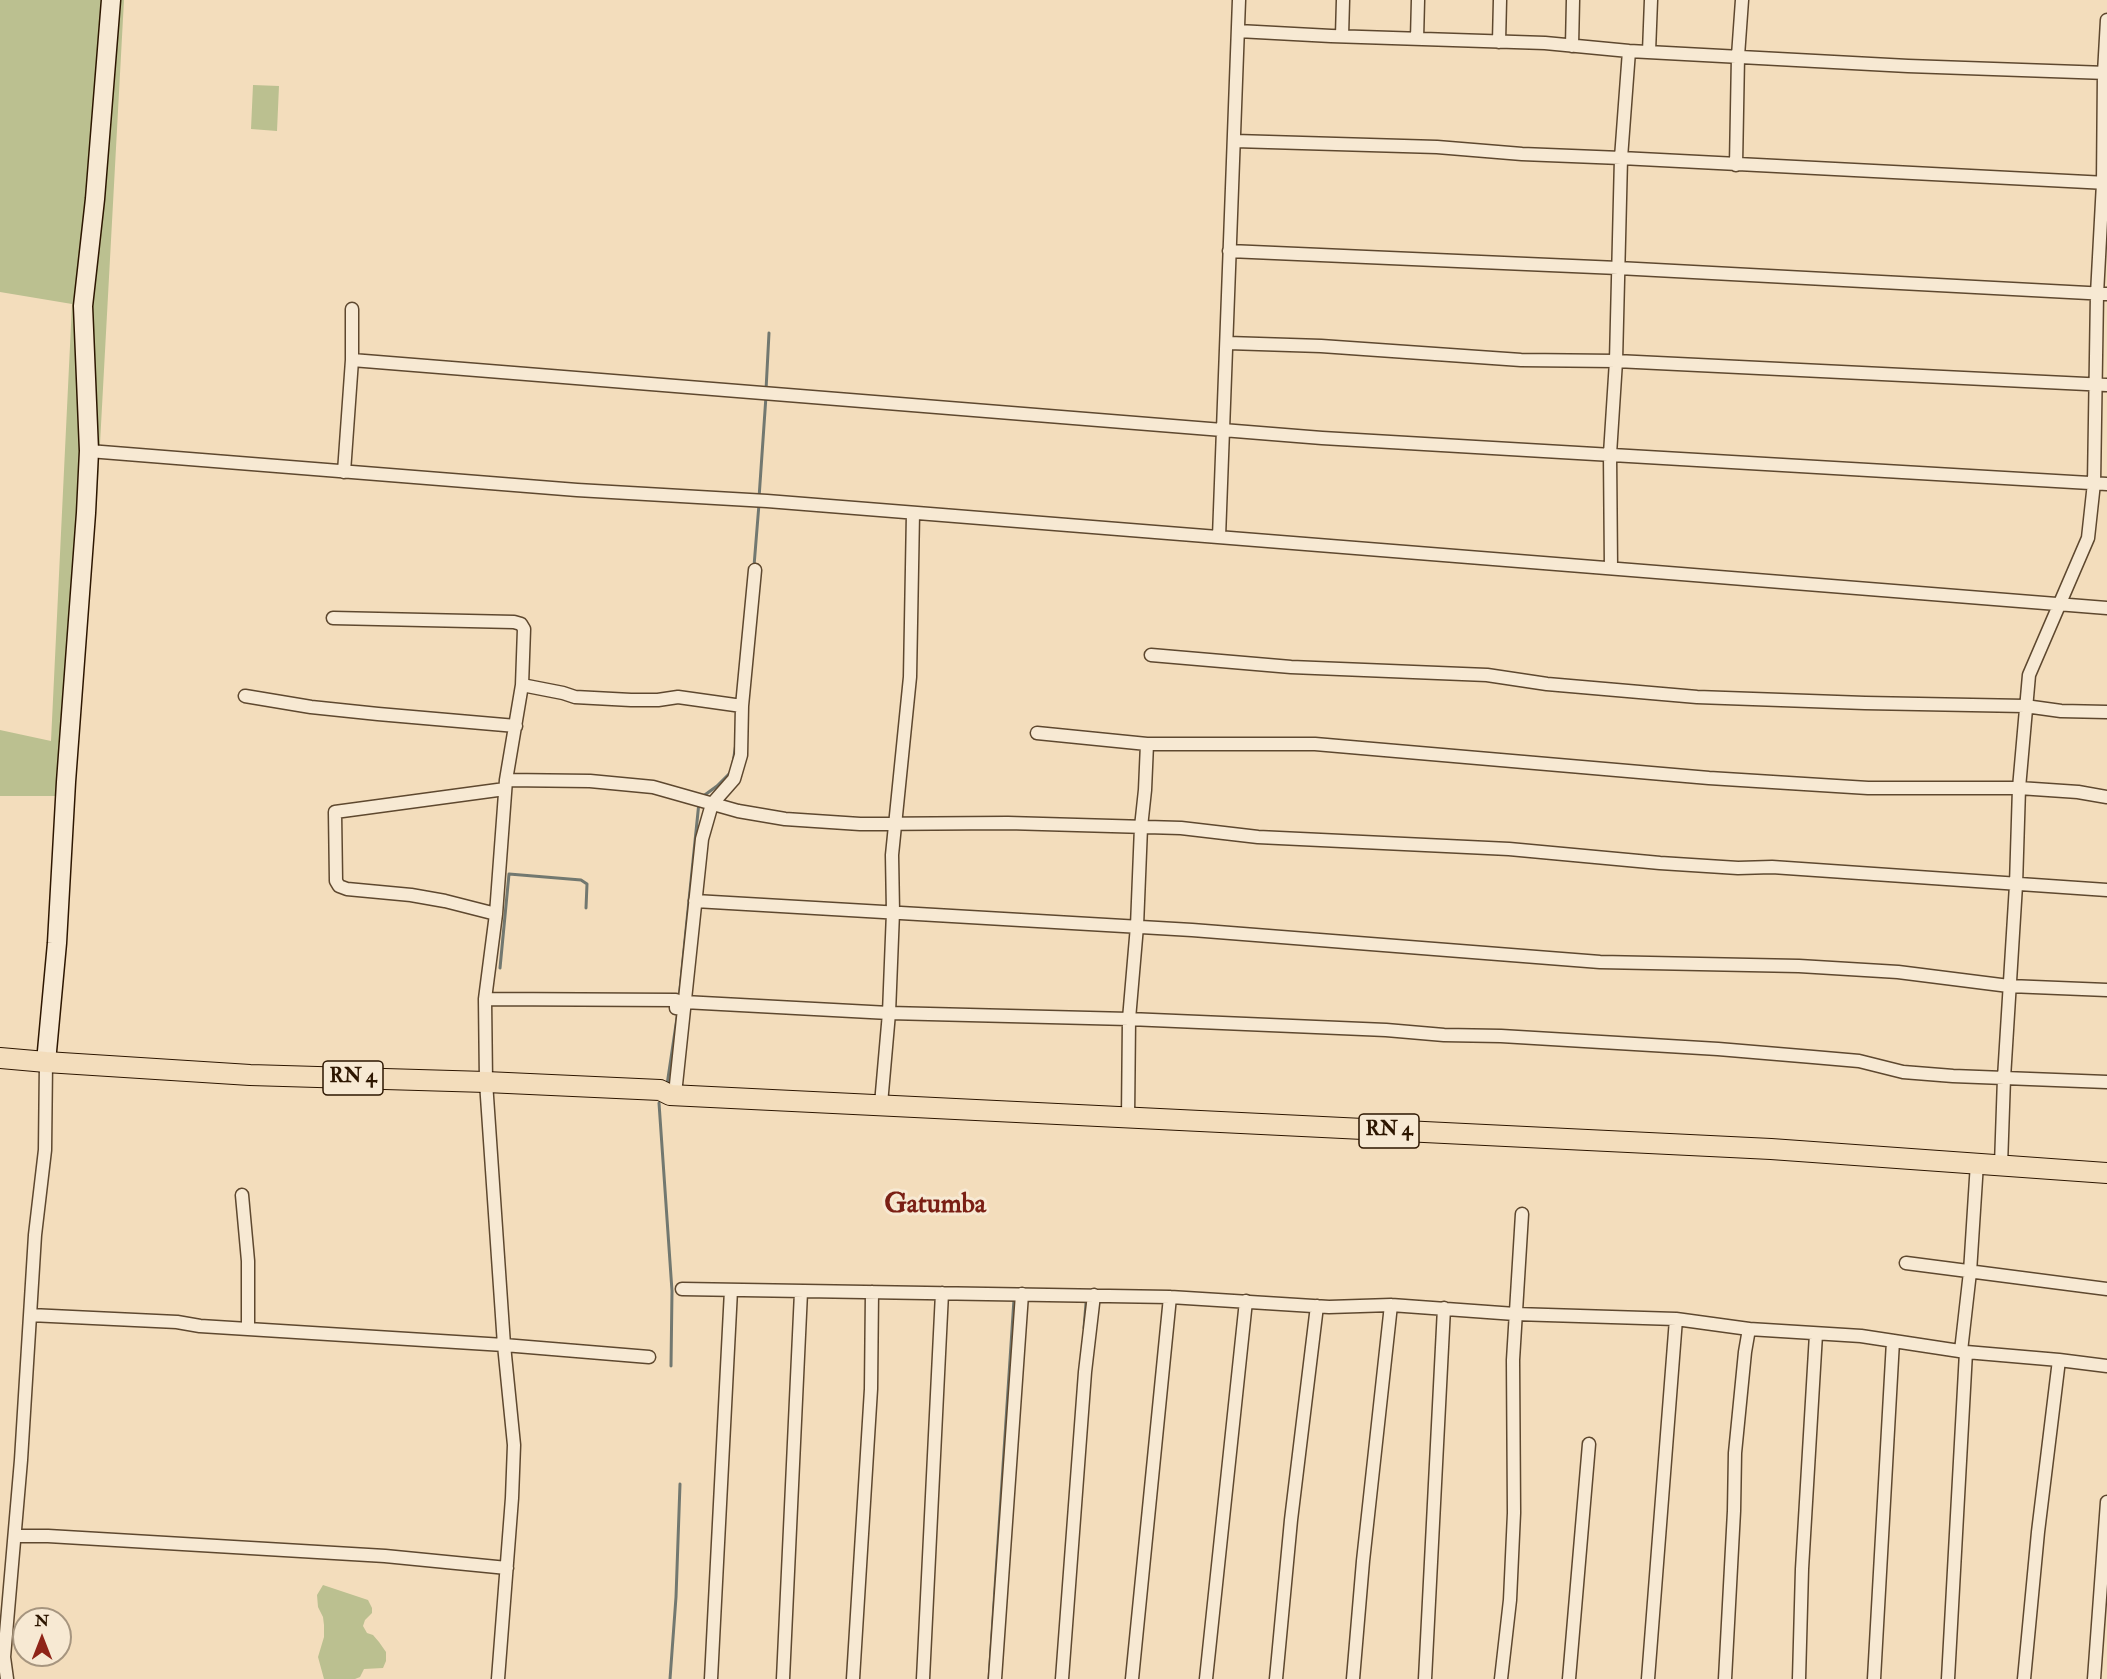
<!DOCTYPE html>
<style>
body{margin:0}
#map{position:relative;width:2107px;height:1679px;overflow:hidden;background:#f3ddbc;font-family:"IM FELL Double Pica",serif}
canvas{display:block}
.north{position:absolute;left:12px;top:1607px;width:60px;height:60px;box-sizing:border-box;background:#f7e9d3;border:2px solid #a6957f;border-radius:50%;rotate:0deg;font-size:16px;font-weight:700;line-height:24px;text-align:center;color:#2d1600}
.north::after{content:'';display:block;margin:auto;width:21px;height:27px;background:#8f2418;clip-path:polygon(50% 0,100% 100%,50% 72%,0 100%)}
</style>
<div id="map">
<canvas width="2107" height="1679"></canvas>
<div class="north">N</div>
</div>
<script>
const g = document.querySelector('canvas').getContext('2d');
g.lineJoin = 'round';
function paint(path, color) {
  g.fillStyle = color;
  g.fill(path, 'evenodd');
}
function toPath(rows) {
  const path = new Path2D();
  for (const r of rows) {
    path.moveTo(r[0], r[1]);
    for (let i = 2; i < r.length; i += 2) path.lineTo(r[i], r[i + 1]);
  }
  return path;
}
function stroke(path, color, width, dash) {
  g.strokeStyle = color;
  g.lineWidth = width;
  g.lineCap = dash ? 'butt' : 'round';
  g.setLineDash(dash || []);
  g.stroke(path);
}
function write(font, color, halo, rows, align = 'center') {
  g.font = font + ' "IM FELL Double Pica",serif';
  g.lineWidth = 6;
  g.setLineDash([]);
  g.textBaseline = 'middle';
  g.strokeStyle = halo;
  g.fillStyle = color;
  for (const [text, x, y, turn = 0] of rows) {
    g.save();
    g.translate(x, y);
    g.rotate((+turn || 0) * Math.PI / 180);
    g.textAlign = isNaN(turn) ? turn : align;
    if (halo) g.strokeText(text, 0, 0);
    g.fillText(text, 0, 0);
    g.restore();
  }
}
const green = toPath([
 [0,0,124,0,97,499,72,796,0,796,0,730,51,741,72,304,0,292],
 [253,85,279,86,277,131,251,129],
 [323,1585,368,1600,372,1608,372,1613,365,1620,363,1626,367,1633,373,1635,379,1642,386,1652,386,1661,383,1668,364,1669,360,1677,355,1679,324,1679,318,1657,324,1637,324,1625,323,1617,318,1607,317,1595]
]);
const stream = toPath([
 [766,390,769,333],
 [759,498,766,396],
 [754,566,759,504],
 [733,763,736,743],
 [702,797,717,786,731,772],
 [500,968,509,874,581,880,587,884,586,908],
 [679,999,699,802],
 [667,1085,678,1011],
 [659,1103,672,1291,671,1366],
 [1084,1328,1086,1303],
 [670,1679,676,1597,680,1484],
 [989,1679,1014,1299]
]);
const street = toPath([
 [1238,31,1331,36,1545,43,1629,51,1908,66,2107,73],
 [1342,36,1343,0],
 [1417,39,1418,0],
 [1499,42,1500,0],
 [1572,46,1573,0],
 [1649,52,1651,0],
 [1235,141,1437,147,1522,154,1621,158,2107,183],
 [1736,165,1738,56,1742,0],
 [1229,251,1618,268,2107,294],
 [352,309,352,360],
 [1228,343,1321,346,1521,360,1616,361,2107,385],
 [89,451,577,490,767,501,2107,608],
 [344,472,352,360,1322,438,2107,484],
 [1219,537,1239,0],
 [1611,568,1610,454,1616,361,1621,158,1629,51],
 [333,618,514,622,521,624,524,629,522,685,506,780,496,914,485,999,486,1082,504,1345,514,1445,512,1498,498,1679],
 [1151,655,1291,667,1487,675,1547,684,1697,697,1865,703,2025,706,2061,711,2107,712],
 [522,685,563,693,575,697,631,700,658,700,678,697,742,706],
 [245,696,311,707,378,714,516,726],
 [1037,733,1147,744,1315,744,1709,778,1868,788,2019,788,2078,792,2107,797],
 [506,780,590,781,653,787,738,811,785,819,860,824,1008,823,1181,828,1258,837,1509,849,1660,863,1738,868,1772,867,2107,890],
 [695,901,1192,930,1600,962,1799,966,1898,972,2009,986,2107,990],
 [496,914,445,901,411,895,347,889,339,886,336,881,335,812,505,789],
 [485,999,676,1000,676,1008,683,1009],
 [684,1002,889,1013,1129,1019,1386,1030,1444,1035,1501,1036,1718,1049,1813,1057,1859,1061,1903,1072,1953,1076,2107,1082],
 [675,1094,702,839,712,804,734,779,741,755,742,706,755,570],
 [881,1104,889,1013,893,912,892,855,910,677,913,513],
 [1128,1118,1129,1019,1137,926,1141,827,1145,790,1147,744],
 [2001,1165,2004,1078,2016,885,2019,788,2029,675,2088,538,2094,483,2097,294,2103,183,2104,73,2107,20],
 [242,1195,248,1261,248,1329],
 [1906,1263,2107,1289],
 [682,1289,1170,1297,1329,1307,1391,1305,1515,1314,1676,1319,1749,1329,1861,1336,1966,1352,2059,1360,2107,1366],
 [30,1315,177,1322,200,1326,504,1345,649,1357],
 [1961,1351,1970,1272,1977,1163],
 [15,1536,48,1536,385,1556,507,1568],
 [7,1679,4,1657,21,1460,35,1235,45,1150,46,1062],
 [711,1679,731,1290],
 [783,1679,801,1292],
 [853,1679,871,1389,872,1292],
 [923,1679,942,1293],
 [995,1679,1022,1294],
 [1062,1679,1085,1372,1094,1295],
 [1132,1679,1170,1297],
 [1206,1679,1246,1301],
 [1276,1679,1291,1520,1317,1306],
 [1353,1679,1363,1561,1391,1305],
 [1425,1679,1444,1308],
 [1501,1679,1510,1600,1514,1513,1513,1360,1522,1214],
 [1569,1679,1589,1444],
 [1648,1679,1676,1319],
 [1725,1679,1734,1511,1735,1453,1745,1352,1749,1329],
 [1799,1679,1802,1569,1816,1334],
 [1874,1679,1893,1341],
 [1948,1679,1966,1352],
 [2024,1679,2038,1532,2059,1360],
 [2094,1679,2107,1502]
]);
const secondary = toPath([
 [46,1062,57,943,66,782,86,513,89,451,83,306,95,199,111,0]
]);
const primary = toPath([
 [0,1058,46,1062,250,1075,486,1082,660,1090,670,1095,1771,1149,2107,1173]
]);
const shields = [
 [353,1078,60],
 [1389,1131,60]
];
const shieldNames = [
 ["RN 4",353,1078],
 ["RN 4",1389,1131]
];
const districtNames = [
 ["Gatumba",935,1206]
];
paint(green, '#bbc090');
stroke(stream, '#727870', 3);
stroke(street, '#5e482f', 15);
stroke(secondary, '#2d1600', 21);
stroke(primary, '#2d1600', 22);
stroke(street, '#f7e9d3', 12);
stroke(secondary, '#f7e9d3', 18);
stroke(primary, '#f3ddbc', 20);
for (const [x, y, w] of shields) {
  const box = new Path2D();
  box.roundRect(x - w / 2, y - 17, w, 34, 4.5);
  g.fillStyle = '#f7e9d3';
  g.fill(box);
  stroke(box, '#2d1600', 1.5);
}
write('bold 20px', '#2d1600', null, shieldNames);
write('bold 27px', '#7a1f14', '#f7e9d3', districtNames);
</script>
